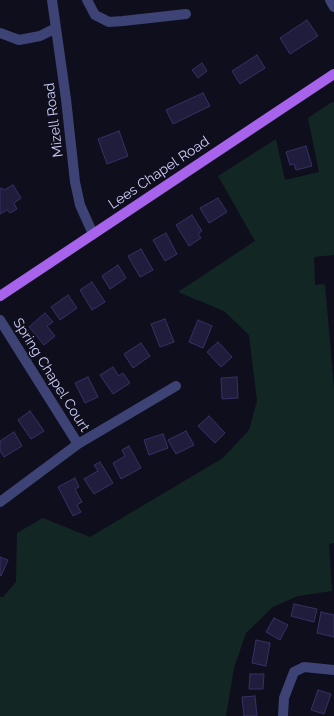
<!DOCTYPE html>
<style>
body{margin:0}
canvas{display:block;background:#0f0e1d}
</style>
<canvas width="334" height="716"></canvas>
<script>
const g = document.querySelector('canvas').getContext('2d');
g.lineJoin = 'round';
function paint(path, color) {
  g.fillStyle = color;
  g.fill(path, 'evenodd');
}
function toPath(rows) {
  const path = new Path2D();
  for (const r of rows) {
    path.moveTo(r[0], r[1]);
    for (let i = 2; i < r.length; i += 2) path.lineTo(r[i], r[i + 1]);
  }
  return path;
}
function stroke(path, color, width, dash) {
  g.strokeStyle = color;
  g.lineWidth = width;
  g.lineCap = dash ? 'butt' : 'round';
  g.setLineDash(dash || []);
  g.stroke(path);
}
function write(font, color, halo, rows, align = 'center') {
  g.font = font + ' Raleway,sans-serif';
  g.lineWidth = 4;
  g.setLineDash([]);
  g.textBaseline = 'middle';
  g.strokeStyle = halo;
  g.fillStyle = color;
  for (const [text, x, y, turn = 0] of rows) {
    g.save();
    g.translate(x, y);
    g.rotate((+turn || 0) * Math.PI / 180);
    g.textAlign = isNaN(turn) ? turn : align;
    if (halo) g.strokeText(text, 0, 0);
    g.fillText(text, 0, 0);
    g.restore();
  }
}
const green = toPath([
 [332,102,334,103,334,255,314,257,315,285,325,284,334,388,334,543,329,544,332,591,298,596,273,607,246,633,234,668,226,716,0,716,0,597,3,597,16,582,17,533,43,518,90,537,223,458,249,430,257,401,249,335,224,311,178,292,255,241,218,176,276,139,285,180,319,172,308,118]
]);
const building = toPath([
 [307,20,318,36,290,54,280,38,307,20],
 [257,55,265,68,240,84,232,71,257,55],
 [202,63,207,71,198,78,192,70,202,63],
 [203,93,210,106,173,124,166,110,203,93],
 [119,131,128,156,107,164,98,139,119,131],
 [306,146,312,166,296,170,294,164,290,165,286,152,306,146],
 [13,185,21,198,14,203,17,209,10,213,7,210,0,214,0,189,2,188,4,190,13,185],
 [218,198,227,212,209,223,200,208,218,198],
 [192,215,202,231,198,234,201,238,189,246,176,225,192,215],
 [166,233,177,254,165,261,153,240,166,233],
 [141,249,153,270,140,277,128,256,141,249],
 [118,265,126,278,110,289,102,276,118,265],
 [92,282,105,302,92,310,80,290,92,282],
 [68,295,77,308,60,320,51,307,68,295],
 [45,313,53,322,47,326,55,336,44,345,29,327,45,313],
 [165,319,174,342,160,347,151,324,165,319],
 [198,320,212,326,203,348,189,342,198,320],
 [218,342,232,357,221,367,207,352,218,342],
 [141,343,150,356,133,368,124,354,141,343],
 [113,367,119,376,123,373,130,383,113,394,100,375,113,367],
 [88,377,98,397,85,403,75,383,88,377],
 [237,377,238,398,222,399,221,378,237,377],
 [30,411,44,431,31,439,18,420,30,411],
 [209,416,225,433,215,443,198,426,209,416],
 [186,431,194,445,176,454,168,440,186,431],
 [14,432,22,446,4,457,0,451,0,441,14,432],
 [163,434,168,448,149,455,144,440,163,434],
 [129,446,141,468,121,479,113,463,125,456,122,450,129,446],
 [100,462,113,483,94,494,84,479,98,471,94,465,100,462],
 [75,478,79,487,75,489,82,502,77,505,81,512,73,516,58,487,75,478],
 [0,557,8,560,1,576,0,575,0,557],
 [294,604,317,609,314,622,291,616,294,604],
 [321,612,334,615,334,637,317,633,321,612],
 [274,618,288,625,280,640,266,632,274,618],
 [256,640,270,643,266,666,252,663,256,640],
 [250,674,264,674,263,689,249,689,250,674],
 [318,690,331,694,324,714,311,710,318,690],
 [255,696,257,716,244,716,242,697,255,696]
]);
const minor = toPath([
 [52,0,66,99,75,182,80,205,93,234],
 [87,0,95,15,109,22,123,21,186,14],
 [330,0,334,7],
 [0,33,19,40,40,36,56,28],
 [0,320,78,444],
 [0,502,78,444,176,386],
 [283,716,284,698,294,672,304,667,334,670]
]);
const major = toPath([
 [0,296,334,74]
]);
const streetNames = [
 ["Mizell Road",54,120,-97],
 ["Lees Chapel Road",159,173,-34],
 ["Spring Chapel Court",51,375,58]
];
paint(green, '#122623');
paint(building, '#1f1c3c');
stroke(building, '#353165', 1);
stroke(minor, '#3e4376', 10);
stroke(major, '#a863ed', 10);
write('14px', '#cfd0f9', '#0f0e1d', streetNames);
</script>
